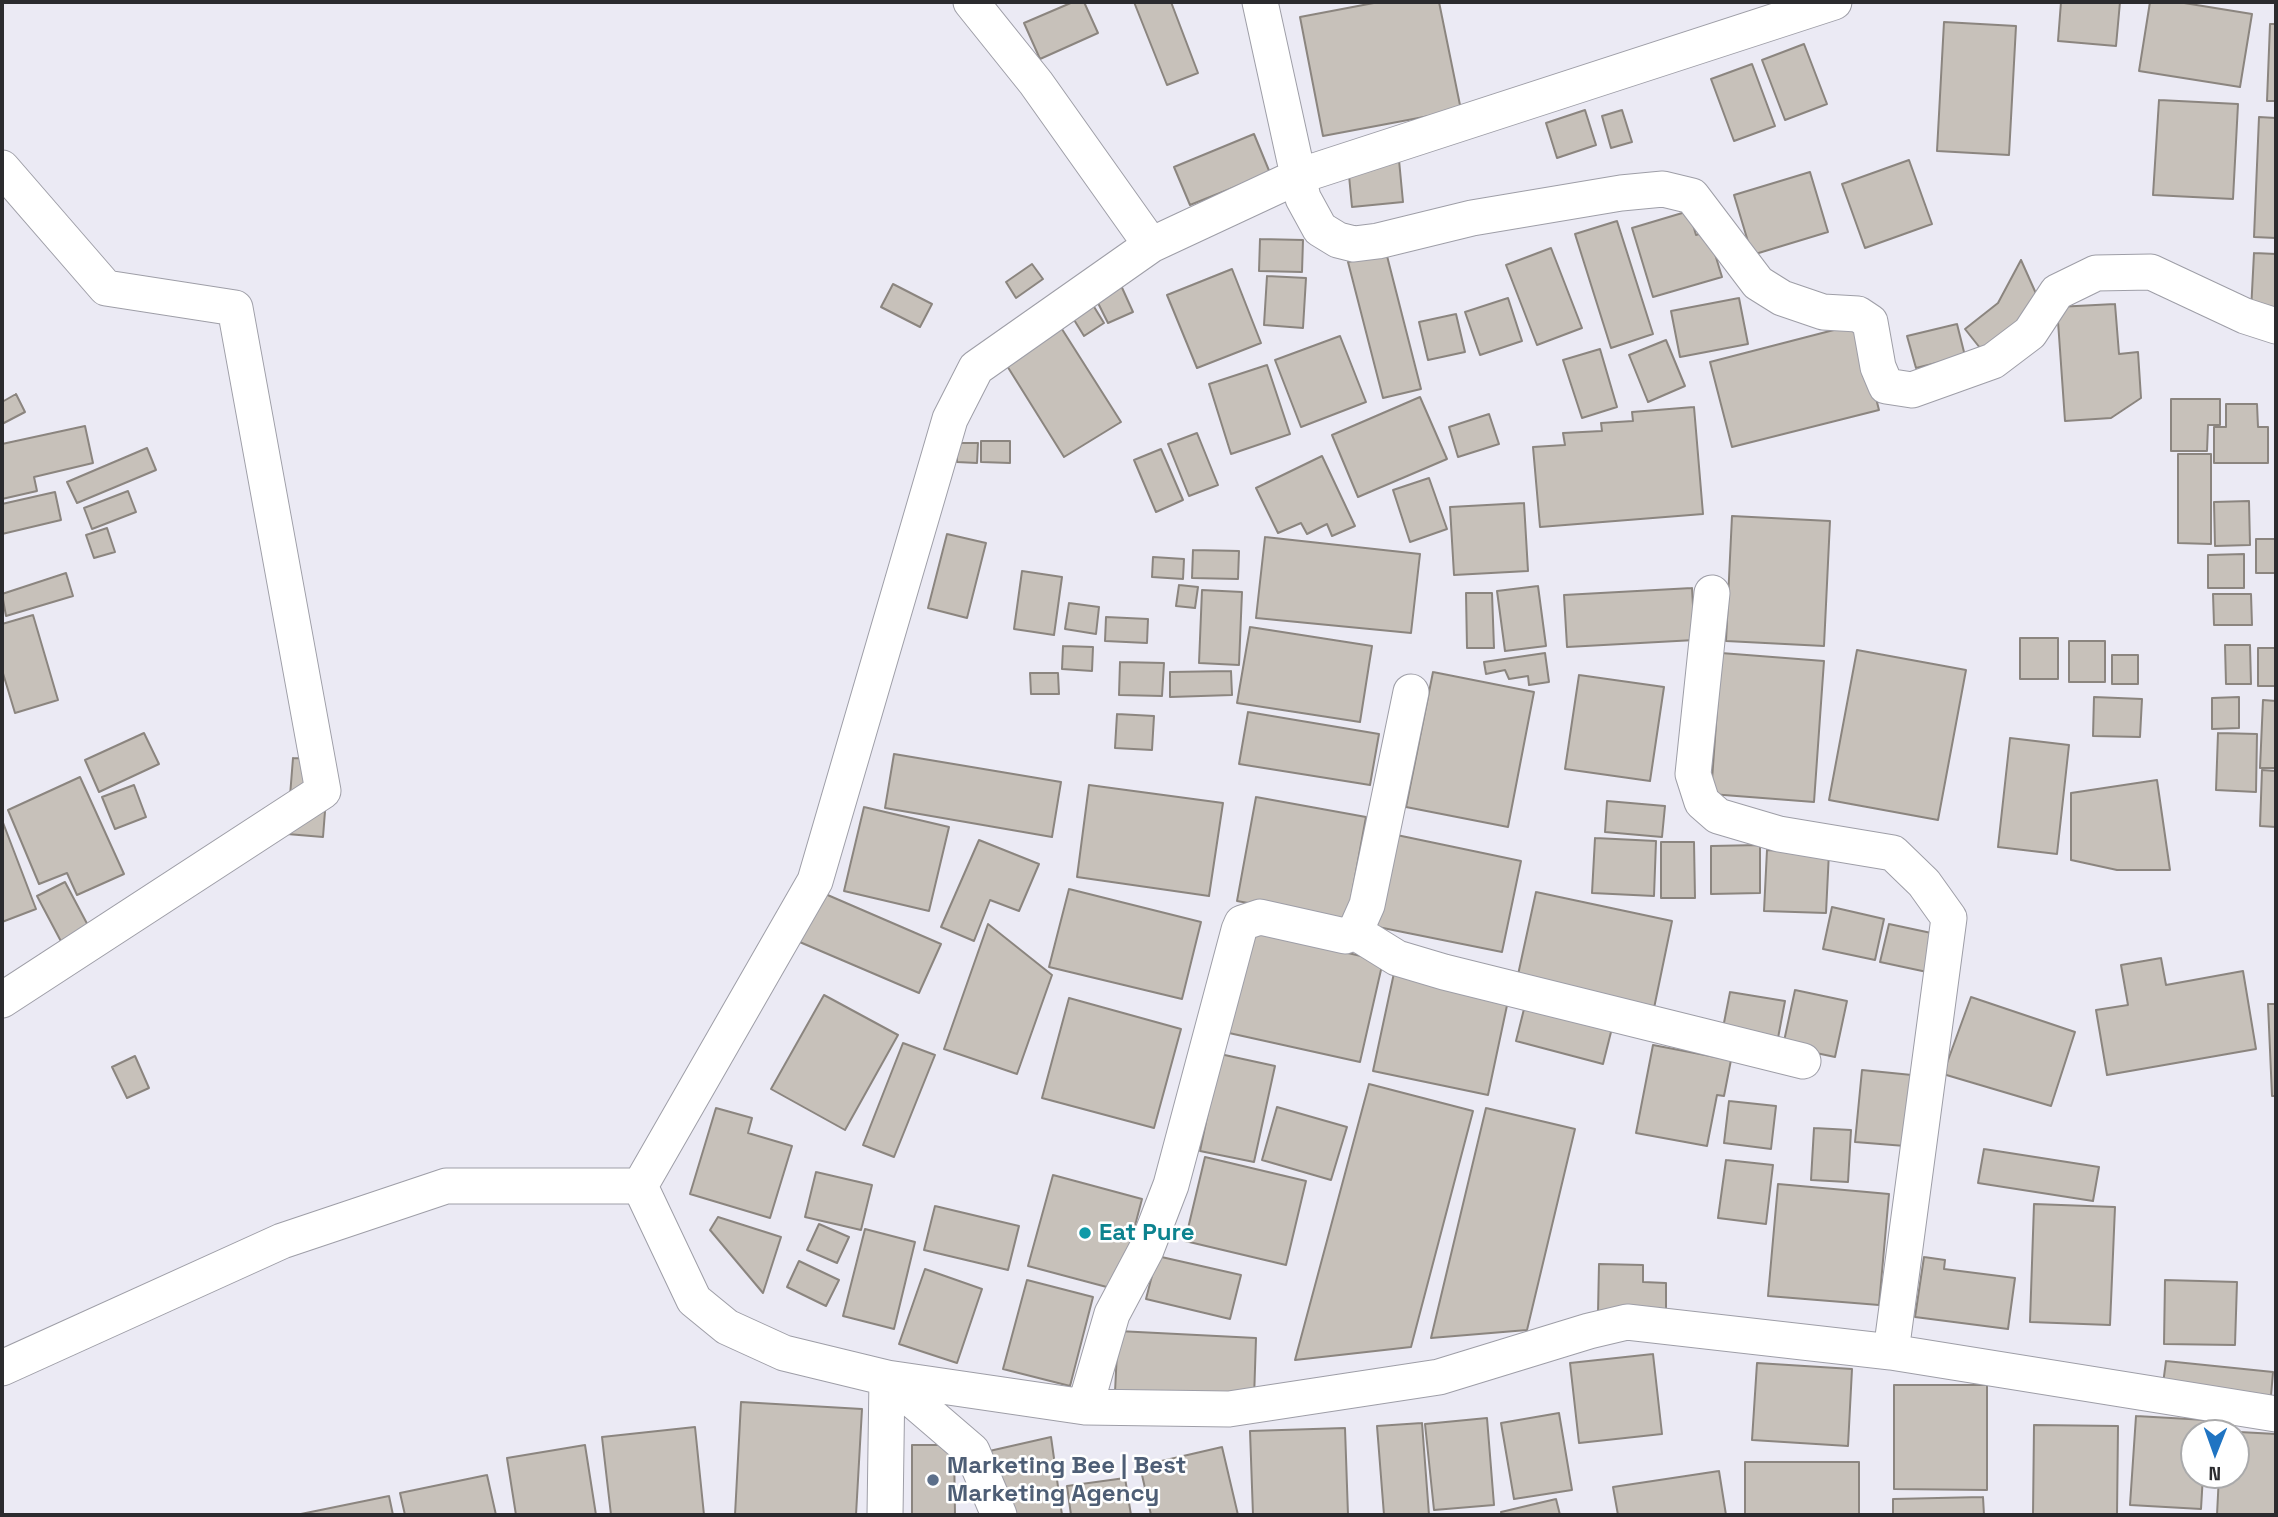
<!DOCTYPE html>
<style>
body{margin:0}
#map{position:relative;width:2278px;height:1517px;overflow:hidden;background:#ebeaf4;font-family:"Space Grotesk",sans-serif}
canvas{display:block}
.frame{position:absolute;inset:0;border:4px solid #2b2b2e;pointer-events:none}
.north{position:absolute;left:2180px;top:1419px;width:70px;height:70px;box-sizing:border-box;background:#fff;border:2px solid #aaaaab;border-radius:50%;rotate:181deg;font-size:19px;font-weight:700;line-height:28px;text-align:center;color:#2b2b2e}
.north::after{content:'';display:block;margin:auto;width:24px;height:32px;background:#2074c2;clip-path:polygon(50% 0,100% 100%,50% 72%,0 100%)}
</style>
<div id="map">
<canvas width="2278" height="1517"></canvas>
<div class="frame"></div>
<div class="north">N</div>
</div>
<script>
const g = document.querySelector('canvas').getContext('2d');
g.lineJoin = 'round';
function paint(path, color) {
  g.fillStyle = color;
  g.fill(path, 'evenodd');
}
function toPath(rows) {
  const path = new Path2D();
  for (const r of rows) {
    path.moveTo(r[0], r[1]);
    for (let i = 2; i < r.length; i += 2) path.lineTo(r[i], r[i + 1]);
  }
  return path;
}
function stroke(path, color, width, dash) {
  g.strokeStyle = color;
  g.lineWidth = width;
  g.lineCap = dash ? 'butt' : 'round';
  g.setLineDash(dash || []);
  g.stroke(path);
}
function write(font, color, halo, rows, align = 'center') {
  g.font = font + ' "Space Grotesk",sans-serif';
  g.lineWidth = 5;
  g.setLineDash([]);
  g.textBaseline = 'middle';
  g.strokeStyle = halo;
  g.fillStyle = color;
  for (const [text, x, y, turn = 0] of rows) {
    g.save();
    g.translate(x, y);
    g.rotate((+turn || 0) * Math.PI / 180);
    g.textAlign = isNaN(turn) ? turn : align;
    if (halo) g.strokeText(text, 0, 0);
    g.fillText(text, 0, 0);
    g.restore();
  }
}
const building = toPath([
 [1073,2,1084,2,1098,33,1040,59,1024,23,1073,2],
 [1134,2,1171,2,1198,73,1167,85,1134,2],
 [1379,2,1439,2,1461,110,1323,136,1300,17,1379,2],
 [2061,2,2120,2,2116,46,2058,41,2061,2],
 [2150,2,2178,2,2252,14,2240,87,2139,71,2150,2],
 [1944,22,2016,26,2009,155,1937,151,1944,22],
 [2270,24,2276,24,2276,101,2267,101,2270,24],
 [1804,44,1827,104,1785,120,1762,60,1804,44],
 [1752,64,1775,126,1734,141,1711,79,1752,64],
 [2159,100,2238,104,2233,199,2153,195,2159,100],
 [1585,110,1596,145,1557,158,1546,123,1585,110],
 [1622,110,1632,142,1611,148,1602,116,1622,110],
 [2259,117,2276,118,2276,238,2254,237,2259,117],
 [1254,134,1270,173,1190,205,1174,167,1254,134],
 [1399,160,1403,202,1352,207,1348,165,1399,160],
 [1909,160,1932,224,1865,248,1842,184,1909,160],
 [1810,172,1828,232,1752,255,1734,195,1810,172],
 [1689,211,1696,235,1708,231,1722,277,1653,297,1632,228,1689,211],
 [1617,221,1653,334,1611,348,1575,234,1617,221],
 [1260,239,1303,240,1302,272,1259,271,1260,239],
 [1551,248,1582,328,1537,345,1506,265,1551,248],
 [1386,252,1421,389,1383,398,1348,262,1386,252],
 [2254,253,2276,254,2276,313,2251,311,2254,253],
 [2021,260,2038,298,1988,358,1965,329,1998,303,2021,260],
 [1032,264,1043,279,1016,298,1006,282,1032,264],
 [1232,269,1261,343,1197,368,1167,295,1232,269],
 [1267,276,1306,278,1303,328,1264,325,1267,276],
 [1119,281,1133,312,1108,323,1093,293,1119,281],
 [893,284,932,304,920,327,881,307,893,284],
 [1088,297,1104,323,1084,336,1068,310,1088,297],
 [1508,298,1522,341,1480,355,1465,312,1508,298],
 [1739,298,1748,344,1680,357,1671,311,1739,298],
 [2115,304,2119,354,2138,352,2141,398,2111,418,2065,421,2057,307,2115,304],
 [1456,314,1465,352,1428,360,1419,322,1456,314],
 [1857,324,1879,410,1732,447,1710,362,1857,324],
 [1957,324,1965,356,1916,368,1907,336,1957,324],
 [1060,326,1121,422,1064,457,1004,361,1060,326],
 [1340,336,1366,402,1301,427,1275,360,1340,336],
 [1666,340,1685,386,1648,402,1629,355,1666,340],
 [1600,349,1617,407,1582,418,1563,360,1600,349],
 [1267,365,1290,434,1231,454,1209,384,1267,365],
 [16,394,25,412,2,424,2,402,16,394],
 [1420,397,1447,459,1358,497,1332,435,1420,397],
 [2171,399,2220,399,2220,425,2208,425,2207,451,2171,451,2171,399],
 [2226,404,2257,404,2258,427,2268,427,2268,463,2214,463,2214,427,2226,427,2226,404],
 [1694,407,1703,514,1540,527,1533,447,1565,445,1563,433,1602,431,1601,423,1633,421,1632,412,1694,407],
 [1489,414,1499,444,1458,457,1449,427,1489,414],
 [85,426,93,463,34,477,37,491,2,499,2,444,85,426],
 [1197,433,1218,485,1189,496,1168,444,1197,433],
 [981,441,1010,441,1010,463,981,462,981,441],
 [957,443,978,443,977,463,957,462,957,443],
 [147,448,156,470,77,503,67,482,147,448],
 [1161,449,1183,500,1156,512,1134,460,1161,449],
 [2178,454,2211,454,2211,544,2178,543,2178,454],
 [1322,456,1355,526,1332,536,1327,524,1307,534,1301,523,1278,533,1256,488,1322,456],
 [1429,478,1447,529,1410,542,1393,490,1429,478],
 [128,491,136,512,92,529,84,508,128,491],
 [55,492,61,520,2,534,2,504,55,492],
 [2249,501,2250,545,2215,546,2214,502,2249,501],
 [1524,503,1528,571,1454,575,1450,507,1524,503],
 [1732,516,1830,521,1824,646,1726,641,1732,516],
 [107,528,115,552,94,558,86,535,107,528],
 [947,534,986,543,967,618,928,608,947,534],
 [1265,537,1420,554,1411,633,1256,618,1265,537],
 [2256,539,2276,539,2276,573,2256,573,2256,539],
 [1193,550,1239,551,1238,579,1192,578,1193,550],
 [2244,554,2244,588,2208,588,2208,555,2244,554],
 [1153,557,1184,559,1183,579,1152,577,1153,557],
 [1022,571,1062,577,1054,635,1014,629,1022,571],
 [66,573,73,596,6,616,2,594,66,573],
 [1179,585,1198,587,1195,608,1176,606,1179,585],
 [1538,586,1546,646,1505,651,1497,591,1538,586],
 [1692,588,1695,640,1567,647,1564,595,1692,588],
 [1202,590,1242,592,1239,665,1199,663,1202,590],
 [1466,593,1492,593,1494,648,1467,648,1466,593],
 [2213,594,2251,594,2252,625,2214,625,2213,594],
 [1069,603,1099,607,1096,634,1065,629,1069,603],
 [33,615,58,700,15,713,2,670,2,624,33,615],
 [1106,617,1148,619,1147,643,1105,641,1106,617],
 [1250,627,1372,646,1360,722,1237,703,1250,627],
 [2020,638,2058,638,2058,679,2020,679,2020,638],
 [2069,641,2105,641,2105,682,2069,682,2069,641],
 [2225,645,2250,645,2251,684,2226,684,2225,645],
 [1063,646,1093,647,1092,671,1062,669,1063,646],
 [2258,648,2276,648,2276,686,2258,686,2258,648],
 [1857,650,1966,670,1938,820,1829,800,1857,650],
 [1545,653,1549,682,1529,685,1528,676,1509,679,1505,670,1486,674,1484,662,1545,653],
 [1721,653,1824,661,1814,802,1711,794,1721,653],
 [2112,655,2138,655,2138,684,2112,684,2112,655],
 [1120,662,1164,663,1162,696,1119,695,1120,662],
 [1231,671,1232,695,1170,697,1170,672,1231,671],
 [1433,672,1534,692,1508,827,1406,807,1433,672],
 [1030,673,1058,673,1059,694,1031,694,1030,673],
 [1579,675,1664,687,1650,781,1565,769,1579,675],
 [2094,697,2142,699,2140,737,2093,736,2094,697],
 [2239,697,2239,728,2212,729,2212,698,2239,697],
 [2263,700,2276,701,2276,768,2260,768,2263,700],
 [1248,712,1379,734,1370,785,1239,764,1248,712],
 [1117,714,1154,716,1152,750,1115,748,1117,714],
 [144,733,159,764,99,792,85,760,144,733],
 [2218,733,2257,734,2256,792,2216,790,2218,733],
 [2010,738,2069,745,2057,854,1998,847,2010,738],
 [894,754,1061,782,1052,837,885,808,894,754],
 [293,758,329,760,323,837,287,834,293,758],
 [2262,770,2276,771,2276,827,2260,826,2262,770],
 [80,777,124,874,77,895,67,873,39,884,8,810,80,777],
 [2157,780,2170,870,2117,870,2071,860,2071,793,2157,780],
 [134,785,146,817,115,829,102,797,134,785],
 [1089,785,1223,803,1209,896,1077,877,1089,785],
 [1256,797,1366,817,1347,921,1237,901,1256,797],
 [1607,801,1665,806,1662,837,1605,832,1607,801],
 [864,807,949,827,929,911,844,891,864,807],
 [2,820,36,909,2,922,2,820],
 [1392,834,1521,861,1502,952,1373,926,1392,834],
 [1595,838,1656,841,1654,896,1592,893,1595,838],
 [979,840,1039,864,1019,911,990,900,974,941,941,927,979,840],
 [1661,842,1694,842,1695,898,1661,898,1661,842],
 [1760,845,1760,893,1711,894,1711,846,1760,845],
 [1767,850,1829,852,1826,913,1764,911,1767,850],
 [65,882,92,933,64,947,37,896,65,882],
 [1069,889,1201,922,1182,999,1049,967,1069,889],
 [816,890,941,944,919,993,795,940,816,890],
 [1536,892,1672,921,1653,1013,1516,984,1536,892],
 [1832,907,1884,919,1875,960,1823,949,1832,907],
 [988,924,1052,975,1017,1074,944,1049,988,924],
 [1889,924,1936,934,1927,972,1880,962,1889,924],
 [1251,931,1383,961,1360,1062,1229,1033,1251,931],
 [2161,958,2166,985,2243,971,2256,1049,2107,1075,2096,1010,2128,1005,2121,965,2161,958],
 [1394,973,1509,996,1488,1095,1373,1071,1394,973],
 [1795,990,1847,1001,1835,1057,1783,1046,1795,990],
 [1730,992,1785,1001,1778,1038,1723,1028,1730,992],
 [824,995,898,1035,845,1130,771,1089,824,995],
 [1971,997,2075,1032,2051,1106,1943,1074,1971,997],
 [1069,998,1181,1029,1154,1128,1042,1098,1069,998],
 [2268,1004,2276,1004,2276,1096,2272,1096,2268,1004],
 [1525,1005,1612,1028,1603,1064,1516,1041,1525,1005],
 [903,1043,935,1055,894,1157,863,1145,903,1043],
 [1653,1045,1731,1060,1724,1096,1717,1095,1707,1146,1636,1133,1653,1045],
 [1220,1054,1275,1066,1254,1162,1200,1151,1220,1054],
 [135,1056,149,1088,127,1098,112,1067,135,1056],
 [1862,1070,1912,1075,1905,1146,1855,1142,1862,1070],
 [1369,1084,1473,1111,1411,1347,1295,1360,1369,1084],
 [1729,1101,1776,1106,1771,1149,1724,1143,1729,1101],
 [1277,1107,1347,1127,1331,1180,1262,1160,1277,1107],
 [716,1108,752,1118,748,1133,792,1146,770,1218,690,1194,716,1108],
 [1486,1108,1575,1129,1527,1330,1431,1338,1486,1108],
 [1814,1128,1851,1130,1848,1182,1811,1180,1814,1128],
 [1984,1149,2099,1167,2093,1201,1978,1183,1984,1149],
 [1205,1157,1306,1181,1286,1265,1185,1241,1205,1157],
 [1726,1160,1773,1165,1766,1224,1718,1218,1726,1160],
 [816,1172,872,1185,861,1230,805,1217,816,1172],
 [1053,1175,1142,1199,1118,1290,1028,1266,1053,1175],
 [1778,1184,1889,1194,1879,1305,1768,1296,1778,1184],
 [2034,1204,2115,1207,2110,1325,2030,1322,2034,1204],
 [935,1206,1019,1226,1008,1270,924,1250,935,1206],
 [718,1217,781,1237,763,1293,710,1230,718,1217],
 [819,1224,849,1237,837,1263,807,1250,819,1224],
 [865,1229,915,1242,894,1329,843,1316,865,1229],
 [1157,1256,1241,1275,1230,1319,1146,1299,1157,1256],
 [1924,1257,1945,1260,1944,1269,2015,1278,2008,1329,1915,1317,1924,1257],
 [799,1261,839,1280,826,1306,787,1287,799,1261],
 [1599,1264,1643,1265,1643,1282,1666,1283,1666,1315,1598,1313,1599,1264],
 [925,1269,982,1289,957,1363,899,1344,925,1269],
 [1027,1280,1093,1297,1070,1386,1003,1369,1027,1280],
 [2165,1280,2237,1282,2235,1345,2164,1344,2165,1280],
 [1118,1331,1256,1338,1254,1399,1115,1392,1118,1331],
 [1653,1354,1662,1434,1579,1443,1570,1363,1653,1354],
 [2166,1361,2273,1372,2271,1396,2163,1384,2166,1361],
 [1757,1363,1852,1369,1848,1446,1752,1440,1757,1363],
 [1894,1385,1987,1385,1987,1490,1894,1489,1894,1385],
 [741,1402,862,1409,856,1515,735,1515,741,1402],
 [1559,1413,1572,1490,1514,1499,1501,1423,1559,1413],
 [2136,1416,2206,1420,2205,1433,2194,1433,2194,1475,2203,1475,2201,1509,2130,1505,2136,1416],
 [1487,1418,1494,1505,1434,1510,1425,1424,1487,1418],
 [1422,1423,1429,1515,1384,1515,1377,1426,1422,1423],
 [2034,1425,2118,1426,2117,1515,2033,1515,2034,1425],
 [695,1427,704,1515,611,1515,602,1437,695,1427],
 [1345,1428,1348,1515,1253,1515,1250,1431,1345,1428],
 [2221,1431,2276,1434,2276,1515,2217,1515,2219,1475,2236,1475,2236,1433,2221,1431],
 [1051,1437,1062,1515,1013,1515,985,1452,1051,1437],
 [585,1445,596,1515,516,1515,507,1458,585,1445],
 [912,1445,954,1445,955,1515,912,1515,912,1445],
 [1222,1447,1238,1515,1151,1515,1140,1466,1222,1447],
 [1745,1462,1859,1462,1859,1515,1745,1515,1745,1462],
 [1719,1471,1726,1515,1618,1515,1613,1487,1719,1471],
 [487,1475,496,1515,405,1515,400,1493,487,1475],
 [1125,1478,1131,1515,1071,1515,1067,1486,1125,1478],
 [389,1496,393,1515,296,1515,389,1496],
 [1983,1497,1984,1515,1893,1515,1893,1499,1983,1497],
 [1556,1499,1560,1515,1502,1515,1501,1512,1556,1499]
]);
const minor = toPath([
 [971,2,1036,83,1151,245],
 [1260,2,1303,198,1320,229,1338,240,1354,244,1378,241,1472,218,1621,193,1663,189,1692,196,1758,283,1782,298,1823,312,1858,314,1870,322,1878,367,1886,386,1912,390,1993,361,2030,333,2057,292,2096,273,2151,272,2245,316,2276,326],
 [2,168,106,288,235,308,323,791,2,1000],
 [1712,593,1693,774,1702,802,1718,816,1779,834,1893,853,1924,883,1949,918,1891,1352],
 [1355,932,1397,958,1444,972,1803,1061],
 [640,1186,815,881,950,419,976,368,1151,245,1299,176,1834,2],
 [2,1368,282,1241,446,1186,640,1186,694,1300,727,1327,784,1353,887,1378,1085,1407,1229,1409,1439,1377,1589,1331,1627,1322,1891,1352,2276,1414],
 [887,1378,972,1451,999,1515],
 [1085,1407,1112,1314,1146,1250,1171,1185,1239,930,1242,923,1260,917,1345,936,1355,932,1367,905,1411,692],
 [885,1515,887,1378]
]);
const markers = [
 [1085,1233,7,"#0f9aa8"],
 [933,1480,7,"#5c6f8a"]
];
const cultureNames = [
 ["Eat Pure",1099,1233]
];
const serviceNames = [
 ["Marketing Bee | Best",947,1466],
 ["Marketing Agency",947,1494]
];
paint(building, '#c7c1ba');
stroke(building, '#8b857f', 2);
stroke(minor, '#9e9ea7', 37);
stroke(minor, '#fff', 35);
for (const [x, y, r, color] of markers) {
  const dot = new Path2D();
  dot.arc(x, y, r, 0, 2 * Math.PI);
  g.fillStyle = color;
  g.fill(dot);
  stroke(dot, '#fff', 2.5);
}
write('bold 24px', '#0d838f', '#fff', cultureNames, 'left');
write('bold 24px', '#4e5e75', '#fff', serviceNames, 'left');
</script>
